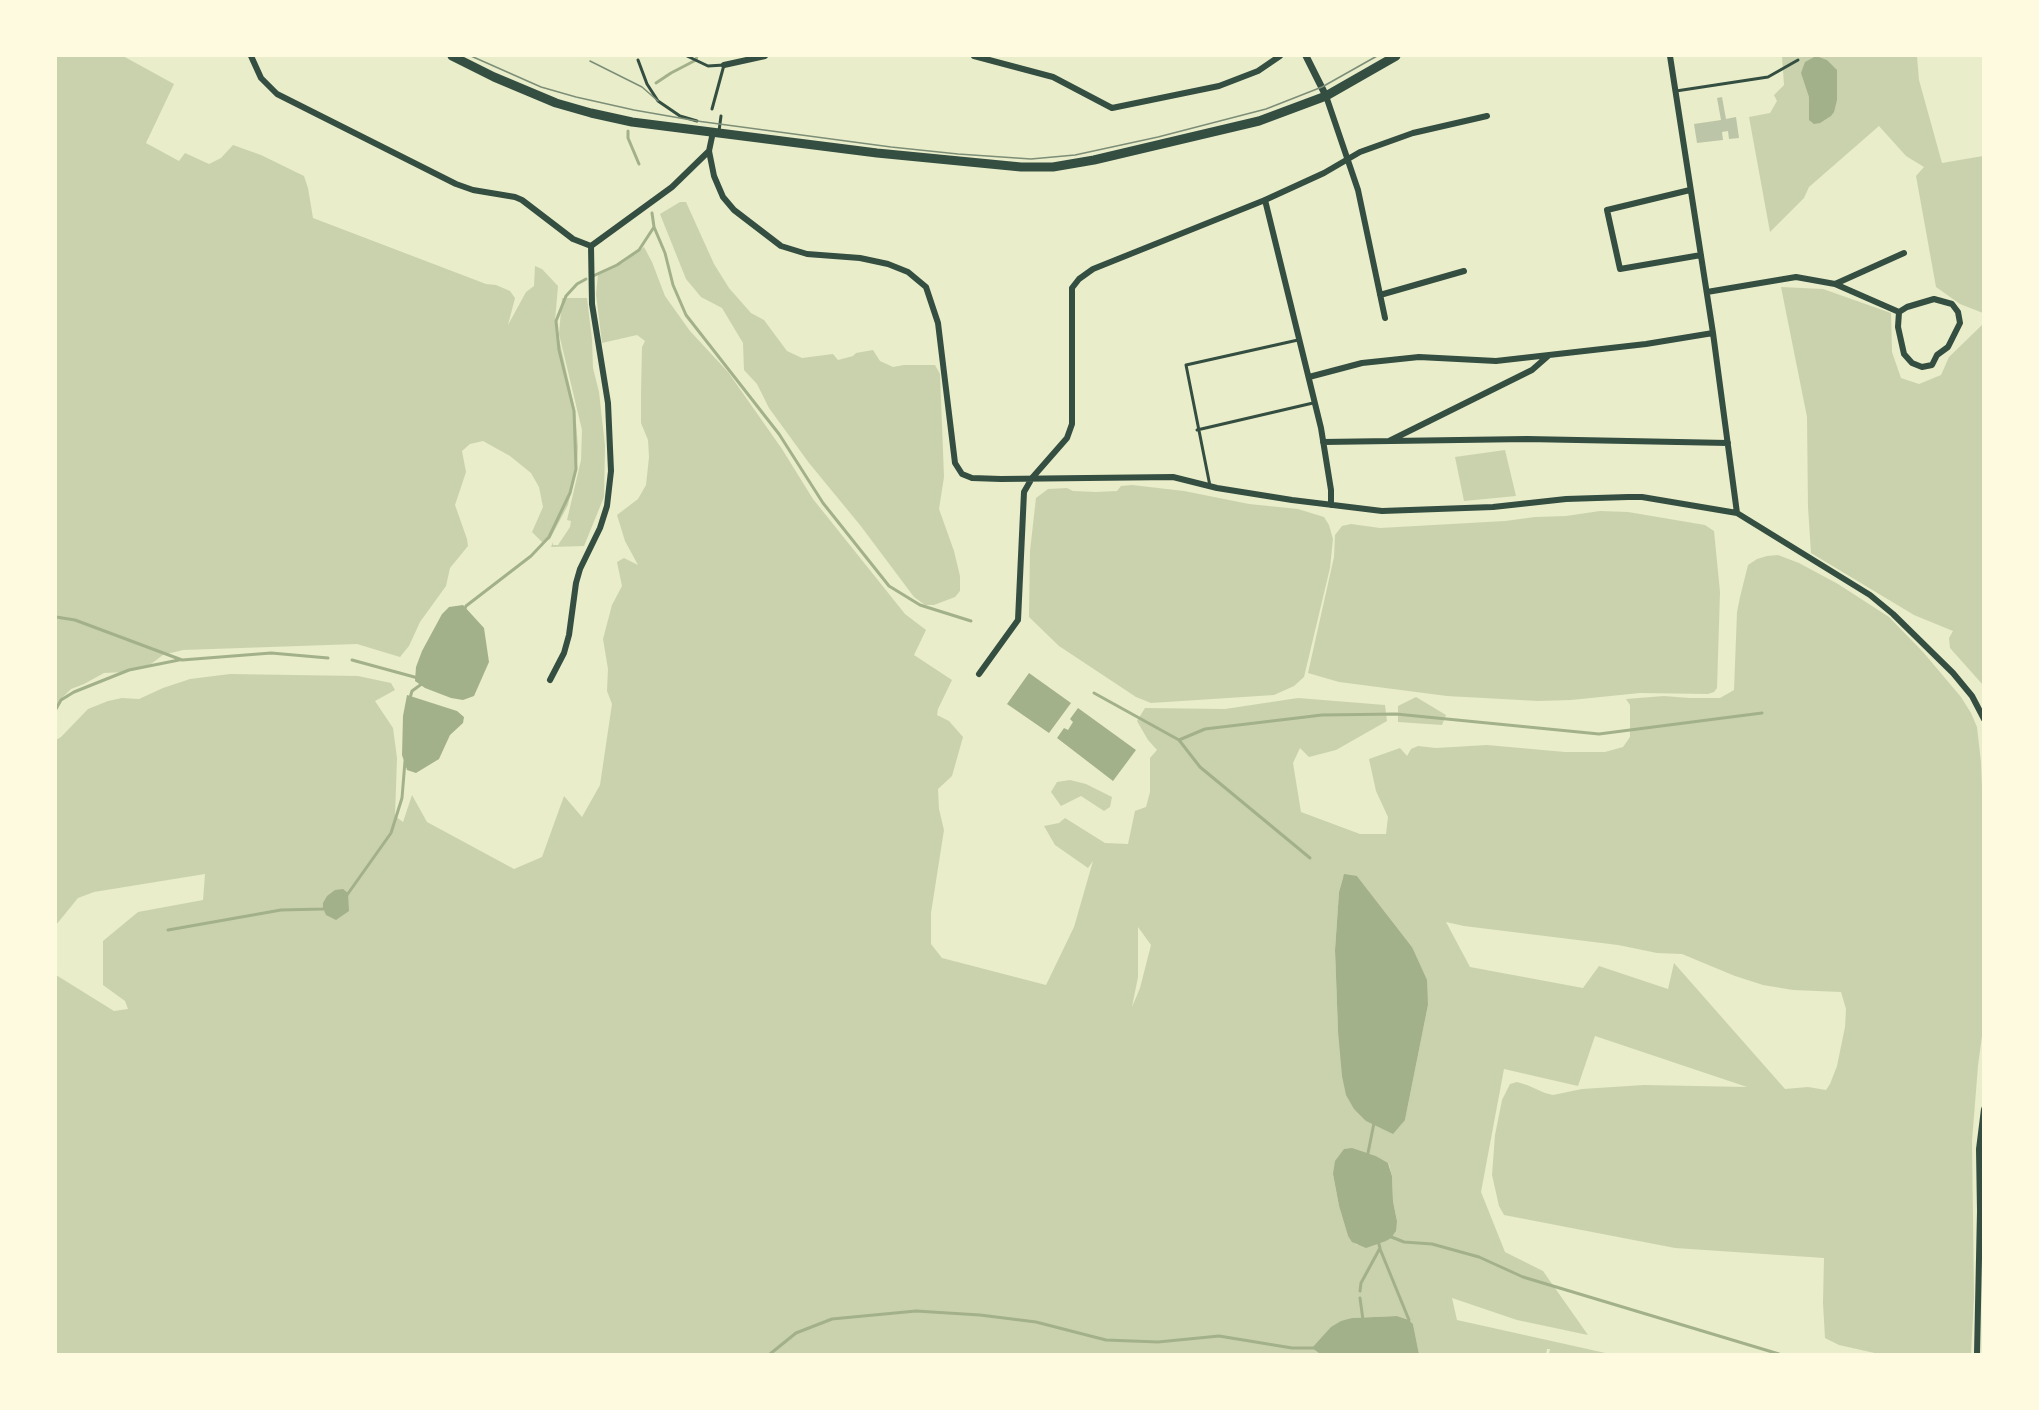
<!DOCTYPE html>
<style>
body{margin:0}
#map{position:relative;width:2039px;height:1410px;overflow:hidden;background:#e9edc9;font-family:"Alegreya Sans",sans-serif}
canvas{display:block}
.frame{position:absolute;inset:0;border:57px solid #fefae0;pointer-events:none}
</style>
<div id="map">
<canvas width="2039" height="1410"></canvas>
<div class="frame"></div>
</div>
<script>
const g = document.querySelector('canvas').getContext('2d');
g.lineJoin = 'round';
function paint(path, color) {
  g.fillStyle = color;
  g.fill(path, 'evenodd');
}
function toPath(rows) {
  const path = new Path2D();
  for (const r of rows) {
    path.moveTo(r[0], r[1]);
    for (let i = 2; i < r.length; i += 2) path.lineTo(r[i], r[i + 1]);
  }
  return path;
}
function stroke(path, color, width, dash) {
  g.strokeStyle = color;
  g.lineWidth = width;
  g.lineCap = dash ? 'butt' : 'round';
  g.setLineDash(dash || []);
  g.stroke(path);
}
const green = toPath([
 [56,56,123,56,174,84,146,143,179,161,185,153,209,164,221,158,233,145,261,155,304,176,308,188,313,218,486,284,496,285,510,291,515,298,508,325,526,292,534,286,535,266,542,269,558,286,555,321,575,410,578,447,577,465,568,505,550,539,542,542,532,532,543,507,539,487,531,473,510,456,483,441,470,444,462,451,466,472,455,505,467,539,468,546,450,568,446,586,420,622,409,646,400,657,357,644,183,650,163,655,151,664,138,669,126,672,104,673,84,684,71,689,63,697,56,708],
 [1782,56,1917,56,1919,80,1942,163,1983,156,1983,313,1960,304,1936,287,1916,176,1924,167,1906,156,1879,126,1809,187,1804,198,1770,232,1749,117,1770,113,1777,101,1774,95,1784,85],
 [680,202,686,202,714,264,729,288,751,313,764,320,787,351,802,358,833,354,838,360,853,356,856,353,873,350,880,361,893,367,904,365,935,365,940,374,944,477,939,509,954,551,960,576,960,591,955,597,934,605,925,605,914,597,860,525,809,463,769,408,757,384,744,370,743,343,722,308,701,297,686,279,660,214],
 [644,247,652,262,665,296,690,331,728,372,782,449,813,499,905,614,926,630,914,655,952,680,938,709,937,715,949,721,963,737,952,776,938,789,939,809,944,830,931,913,931,944,942,958,1046,985,1074,927,1093,861,1088,868,1055,845,1044,826,1059,823,1065,818,1105,843,1128,844,1135,811,1146,807,1150,792,1150,758,1157,750,1148,740,1137,721,1145,708,1225,709,1298,698,1385,705,1387,721,1336,750,1309,757,1300,748,1293,763,1301,812,1360,834,1386,834,1388,817,1376,791,1369,759,1400,748,1407,756,1411,749,1418,746,1436,748,1487,745,1565,752,1605,752,1623,747,1630,737,1630,705,1626,699,1664,696,1689,698,1720,698,1734,690,1737,612,1740,597,1748,565,1757,559,1767,556,1778,555,1799,563,1838,584,1889,617,1923,652,1961,697,1971,713,1977,727,1981,762,1984,834,1983,999,1982,1036,1978,1066,1972,1141,1974,1297,1971,1354,1879,1354,1839,1345,1825,1338,1823,1303,1824,1258,1675,1248,1504,1215,1499,1206,1492,1175,1495,1135,1502,1100,1510,1084,1517,1082,1527,1085,1545,1093,1553,1095,1582,1089,1644,1085,1747,1087,1595,1036,1578,1086,1504,1069,1481,1192,1505,1252,1543,1271,1588,1335,1517,1320,1452,1298,1457,1320,1610,1354,1549,1354,1550,1349,1547,1349,1546,1354,1419,1354,1413,1324,1409,1320,1397,1316,1352,1318,1312,1348,1320,1354,56,1354,56,975,114,1011,128,1009,125,1001,103,985,103,941,138,912,203,900,205,874,94,892,78,898,56,925,56,740,61,737,88,709,108,701,122,698,139,699,163,688,190,679,230,674,358,676,391,683,395,690,375,701,393,728,397,758,395,816,403,822,412,795,427,822,514,869,542,857,564,796,582,817,600,785,612,704,607,691,608,669,603,639,612,605,622,586,617,562,624,558,638,565,625,541,617,515,638,499,646,485,649,457,648,440,641,423,641,393,642,347,645,341,637,335,602,343,596,294,598,275,601,271,623,263],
 [1357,876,1412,947,1428,1005,1405,1120,1338,1031,1335,950,1339,892,1343,877],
 [1446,922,1464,926,1618,945,1657,953,1682,954,1735,976,1763,985,1793,990,1841,992,1846,1009,1845,1027,1837,1066,1830,1084,1826,1090,1808,1087,1785,1089,1674,963,1668,989,1599,966,1583,988,1470,967],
 [1138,927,1151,945,1140,988,1132,1007,1138,977],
 [1367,1153,1376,1156,1389,1164,1392,1176,1393,1201,1397,1221,1357,1245,1348,1236,1339,1206,1333,1174],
 [1781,287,1823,289,1891,313,1892,352,1901,378,1919,384,1941,375,1949,357,1983,324,1983,685,1950,648,1949,638,1953,631,1914,615,1811,553,1808,507,1807,417],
 [562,298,587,298,592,339,593,368,599,392,605,446,604,497,584,546,551,547,553,542,553,545,558,545,570,527,571,521,567,520,581,460,582,430,559,334],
 [1505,450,1516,496,1464,501,1455,457],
 [1132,485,1184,491,1249,504,1298,509,1324,517,1329,525,1333,539,1330,568,1304,677,1294,686,1274,695,1151,703,1136,697,1059,646,1029,617,1030,551,1036,498,1048,489,1067,488,1073,491,1096,492,1117,491,1121,486],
 [1600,511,1628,512,1705,525,1714,531,1720,592,1717,688,1714,692,1708,694,1640,693,1571,700,1538,701,1447,696,1339,682,1308,673,1334,557,1335,535,1342,526,1351,524,1380,528,1505,521,1535,517,1566,516],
 [1416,697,1446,715,1442,725,1398,722,1398,706],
 [1070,780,1086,784,1112,797,1110,807,1104,811,1081,796,1061,806,1051,792,1057,782]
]);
const water = toPath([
 [1816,56,1827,60,1837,70,1837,100,1834,112,1831,116,1820,123,1814,124,1809,120,1809,97,1801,73,1805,62],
 [463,605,484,628,489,662,474,696,463,700,451,698,425,688,415,681,416,667,422,651,442,614,449,607],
 [1029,673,1071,703,1049,733,1007,704],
 [407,695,457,711,464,717,463,723,450,735,439,759,416,773,407,770,402,755,403,716],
 [1078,708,1136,750,1113,781,1057,738,1064,728,1068,730,1073,722,1070,719],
 [1344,874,1357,876,1412,947,1427,980,1428,1005,1405,1120,1393,1134,1366,1121,1354,1109,1346,1095,1342,1076,1338,1031,1335,950,1339,892],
 [343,889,348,893,349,911,336,920,326,915,323,908,323,903,327,896,335,890],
 [1352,1148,1376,1156,1388,1163,1392,1176,1393,1201,1397,1221,1396,1231,1391,1238,1386,1241,1366,1248,1352,1242,1348,1236,1339,1206,1333,1174,1335,1161,1344,1149],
 [1397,1316,1409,1320,1413,1324,1419,1354,1320,1354,1312,1348,1331,1327,1341,1321,1352,1318]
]);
const stream = toPath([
 [656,83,671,73,696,60,697,56],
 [628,131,628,138,639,164],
 [652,213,654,227,665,253,673,285,686,315,779,434,823,503,889,586,920,605,971,621],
 [593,276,617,265,639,250,654,227],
 [464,611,466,606,531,556,549,537,570,493,576,469,574,411,559,350,556,321,566,296,577,284,586,279],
 [56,617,75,620,182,660,271,653,328,658],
 [352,660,418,678],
 [1094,693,1179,740,1200,767,1310,858],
 [410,698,412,691,423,683],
 [56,709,61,700,74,692,129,670,179,660],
 [1179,740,1205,729,1322,715,1396,714,1599,734,1762,713],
 [347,895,391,833,402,798,405,761],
 [168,930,281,910,323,909,326,907],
 [1367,1158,1374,1123],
 [1389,1236,1404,1242,1432,1244,1479,1257,1523,1277,1779,1354],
 [1380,1249,1409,1320,1407,1323],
 [1360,1291,1361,1283,1380,1248,1378,1241],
 [1360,1298,1363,1320],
 [770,1354,796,1333,832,1319,916,1311,980,1315,1036,1322,1106,1340,1158,1342,1219,1336,1292,1348,1314,1348]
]);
const building = toPath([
 [1722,97,1726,119,1736,117,1739,138,1729,139,1728,131,1722,132,1723,140,1697,143,1694,124,1721,120,1717,98]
]);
const service = toPath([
 [687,56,708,66,724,65,712,109],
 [638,60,647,84,658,101,680,116,697,121],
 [1676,91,1768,77,1798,60],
 [719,131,721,116],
 [1197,430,1313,403],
 [1210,486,1186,365,1298,340]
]);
const minor = toPath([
 [251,56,261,78,277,94,456,184,473,190,515,197,522,200,573,239,591,246],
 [974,56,1053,77,1112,108,1219,86,1258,71,1280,56],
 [1670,56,1713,333,1737,513],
 [724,65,765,56],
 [1326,96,1358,190,1385,318],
 [713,132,709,151,714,176,723,197,734,210,781,246,807,254,860,258,888,264,908,272,926,287,938,323,955,463,962,474,972,478,1001,479,1173,477,1217,488,1292,500,1382,511,1493,507,1566,499,1628,497,1642,497,1737,513,1870,595,1893,614,1953,673,1972,696,1984,719],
 [1690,190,1607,210,1620,269,1701,255],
 [1265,200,1321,428,1331,490,1331,505],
 [591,246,672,187,709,151],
 [1835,284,1899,312],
 [1707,292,1796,277,1835,284,1904,253],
 [1380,295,1464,271],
 [1934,299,1952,304,1958,312,1960,323,1948,347,1937,355,1932,365,1922,367,1912,363,1904,354,1898,327,1899,312,1907,307,1934,299],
 [1309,377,1362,363,1419,357,1496,361,1646,344,1713,333],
 [1389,441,1532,370,1548,356],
 [1323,442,1527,439,1728,443],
 [979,674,1018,620,1024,492,1032,478,1067,438,1072,424,1072,288,1079,279,1093,269,1265,200,1324,173,1360,152,1413,133,1487,116],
 [550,680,564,653,569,635,576,583,580,569,600,528,607,506,611,471,608,403,592,304,591,246],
 [1977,1354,1980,1211,1979,1149,1984,1109]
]);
const tertiary = toPath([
 [1306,56,1326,96]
]);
const primary = toPath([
 [452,56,494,77,556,103,591,113,632,122,877,153,1021,167,1053,167,1094,160,1259,121,1326,96,1396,56]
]);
const tram = toPath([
 [471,56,541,87,576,97,634,110,697,121,891,147,958,154,1031,159,1075,155,1158,137,1266,109,1322,87,1377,56],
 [590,61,642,87,658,101]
]);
paint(green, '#cad2ad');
paint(water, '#a3b18a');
stroke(stream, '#a3b18a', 3);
paint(building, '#bcc5a7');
stroke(service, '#344e41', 3);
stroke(minor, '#344e41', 6);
stroke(tertiary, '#344e41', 7);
stroke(primary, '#344e41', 9);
stroke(tram, '#7c8e77', 1.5);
</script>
